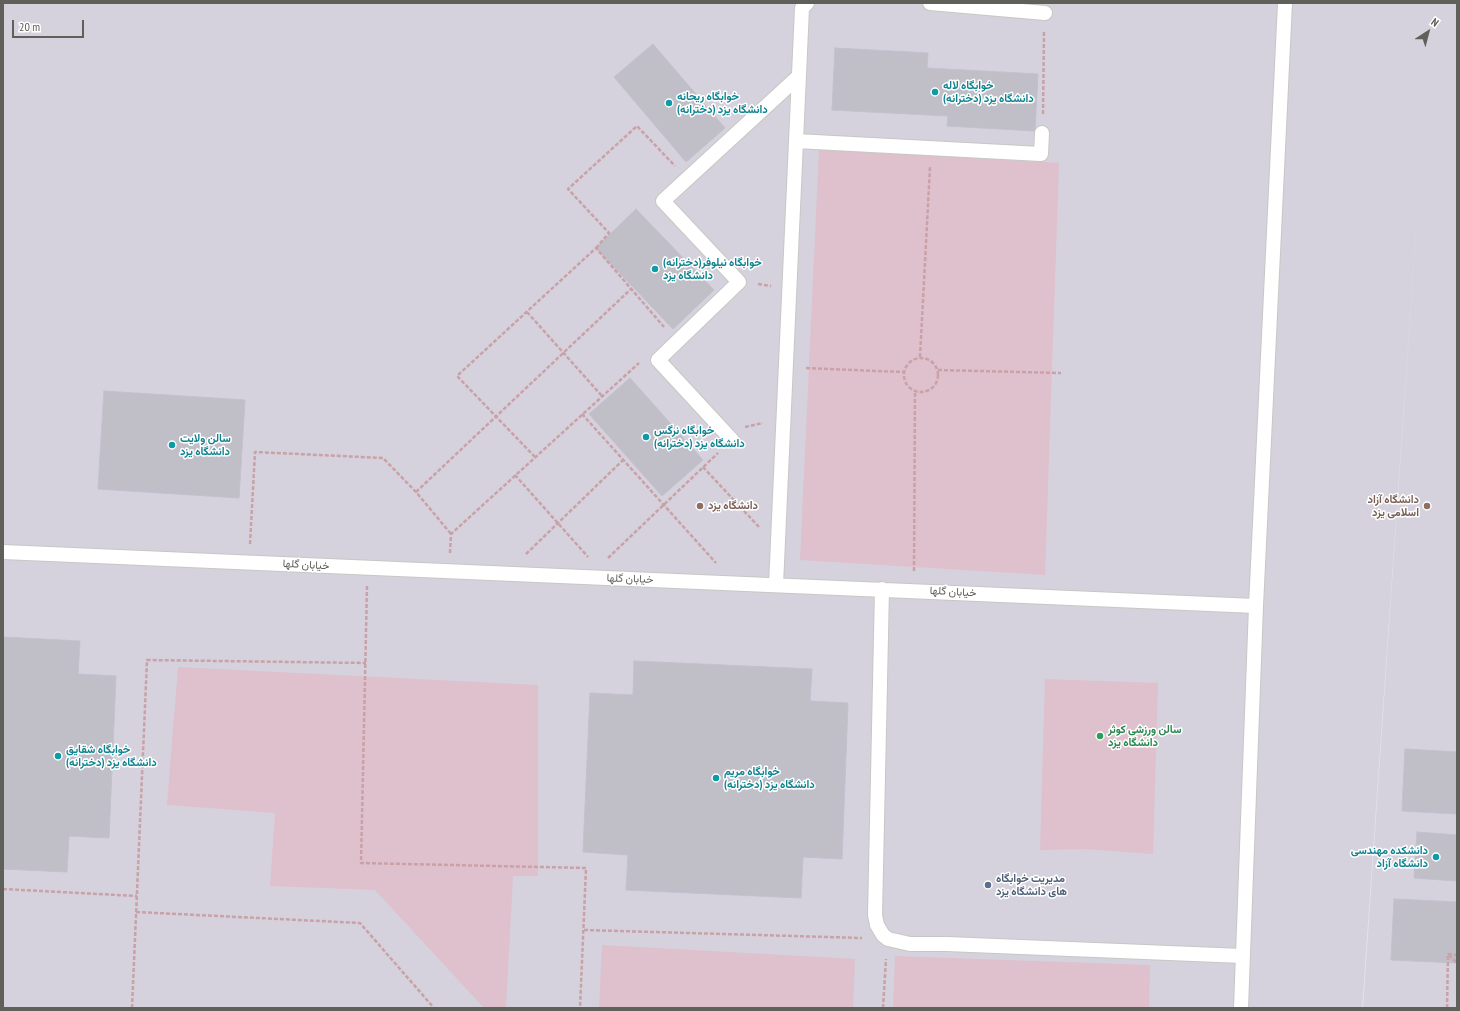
<!DOCTYPE html>
<meta charset="utf-8">
<style>
body{margin:0}
#map{position:relative;width:1460px;height:1011px;overflow:hidden;background:#e4e1ea;font-family:"PT Sans Narrow",sans-serif}
canvas{display:block}
.frame{position:absolute;inset:0;border:4px solid #5f605a;pointer-events:none}
.north{position:absolute;left:1408px;top:12px;width:40px;height:40px;-webkit-text-stroke:3px #fff;paint-order:stroke;rotate:36deg;font-size:11px;font-weight:700;line-height:16px;text-align:center;color:#5f605a}
.north::after{content:'';display:block;margin:auto;width:14px;height:18px;background:#5f605a;clip-path:polygon(50% 0,100% 100%,50% 72%,0 100%)}
.scale{position:absolute;left:12px;top:20px;width:72px;height:18px;box-sizing:border-box;border:2px solid #5f605a;border-top:0;padding-left:5px;font-size:12px;line-height:14px;white-space:nowrap;color:#5f605a;-webkit-text-stroke:3px #fff;paint-order:stroke}
</style>
<div id="map">
<canvas width="1460" height="1011"></canvas>
<div class="frame"></div>
<div class="north">N</div>
<div class="scale">20 m</div>
</div>
<script>
const g = document.querySelector('canvas').getContext('2d');
g.lineJoin = 'round';
function paint(path, color) {
  g.fillStyle = color;
  g.fill(path, 'evenodd');
}
function toPath(rows) {
  const path = new Path2D();
  for (const r of rows) {
    if (r.length === 3) {
      path.moveTo(r[0] + r[2], r[1]);
      path.arc(r[0], r[1], r[2], 0, 2 * Math.PI);
      continue;
    }
    path.moveTo(r[0], r[1]);
    for (let i = 2; i < r.length; i += 2) path.lineTo(r[i], r[i + 1]);
  }
  return path;
}
function stroke(path, color, width, dash) {
  g.strokeStyle = color;
  g.lineWidth = width;
  g.lineCap = dash ? 'butt' : 'round';
  g.setLineDash(dash || []);
  g.stroke(path);
}
function write(font, color, halo, rows, align = 'center') {
  g.font = font + ' "PT Sans Narrow",Vazirmatn,sans-serif';
  g.lineWidth = 3;
  g.setLineDash([]);
  g.textBaseline = 'middle';
  g.strokeStyle = halo;
  g.fillStyle = color;
  for (const [text, x, y, turn = 0] of rows) {
    g.save();
    g.translate(x, y);
    g.rotate((+turn || 0) * Math.PI / 180);
    g.textAlign = isNaN(turn) ? turn : align;
    if (halo) g.strokeText(text, 0, 0);
    g.fillText(text, 0, 0);
    g.restore();
  }
}
const education = toPath([
 [3,3,1457,3,1457,1008,1363,1008,1422,145,1362,1008,3,1008]
]);
const green = toPath([
 [819,149,1059,163,1045,575,800,560],
 [178,667,538,685,538,876,513,876,506,1008,484,1008,375,890,270,886,275,813,167,805],
 [1045,679,1158,683,1153,854,1084,849,1040,850],
 [602,945,855,959,853,1008,599,1008],
 [895,956,1150,965,1149,1008,893,1008]
]);
const building = toPath([
 [653,44,725,128,686,162,614,77,653,44],
 [835,48,928,53,927,68,1038,74,1035,131,947,126,948,116,832,110,835,48],
 [636,209,714,290,673,329,596,248,636,209],
 [630,378,703,460,662,496,589,414,630,378],
 [104,391,245,400,239,498,98,489,104,391],
 [3,637,80,641,78,674,116,676,109,838,69,836,67,872,3,869,3,637],
 [634,661,812,669,810,701,848,703,842,859,803,857,801,898,626,890,628,855,583,852,590,693,633,695,634,661],
 [1405,749,1457,752,1457,814,1402,811,1405,749],
 [1417,832,1457,835,1457,881,1414,878,1417,832],
 [1394,899,1457,902,1457,963,1391,960,1394,899]
]);
const path = toPath([
 [1043,114,1044,31],
 [596,248,609,233,568,189,637,126,675,166],
 [758,284,771,286],
 [527,312,602,396],
 [920,357,930,167],
 [921,375,17],
 [806,368,903,372],
 [938,370,1061,373],
 [582,414,716,563],
 [745,427,763,423],
 [535,457,457,376,596,248,664,327],
 [703,467,759,527],
 [515,475,588,557],
 [416,492,631,289],
 [250,544,255,452,383,458,416,492,451,534],
 [450,553,451,534,639,363],
 [526,554,623,460],
 [608,558,718,453],
 [914,571,915,392],
 [367,586,361,863,586,868,580,1008],
 [3,889,137,896],
 [136,912,360,923,434,1008],
 [584,930,862,938],
 [1449,955,1457,963],
 [132,1008,147,660,366,663],
 [883,1008,886,959],
 [1447,1008,1448,954,1457,955]
]);
const service = toPath([
 [930,3,1045,13],
 [796,141,1041,154,1042,133],
 [732,440,658,360,739,282,663,201,799,76],
 [3,552,1256,606],
 [776,585,802,8,807,3],
 [882,589,875,915,877,925,883,935,888,939,910,944,947,944,1243,956],
 [1241,1008,1256,606,1285,3]
]);
const markers = [
 [935,92,4,"#0f9aa8"],
 [669,103,4,"#0f9aa8"],
 [655,269,4,"#0f9aa8"],
 [646,437,4,"#0f9aa8"],
 [172,445,4,"#0f9aa8"],
 [700,506,4,"#8d6e63"],
 [1427,506,4,"#8d6e63"],
 [1100,736,4,"#2e9e5b"],
 [58,756,4,"#0f9aa8"],
 [716,778,4,"#0f9aa8"],
 [1436,857,4,"#0f9aa8"],
 [988,885,4,"#5c6f8a"]
];
const cultureNames = [
 ["خوابگاه لاله",943,86],
 ["(دخترانه) دانشگاه یزد",943,99],
 ["خوابگاه ریحانه",677,97],
 ["(دخترانه) دانشگاه یزد",677,110],
 ["خوابگاه نیلوفر(دخترانه)",663,263],
 ["دانشگاه یزد",663,276],
 ["خوابگاه نرگس",654,431],
 ["(دخترانه) دانشگاه یزد",654,444],
 ["سالن ولایت",180,439],
 ["دانشگاه یزد",180,452],
 ["خوابگاه شقایق",66,750],
 ["(دخترانه) دانشگاه یزد",66,763],
 ["خوابگاه مریم",724,772],
 ["(دخترانه) دانشگاه یزد",724,785],
 ["دانشکده مهندسی",1428,851,"right"],
 ["دانشگاه آزاد",1428,864,"right"]
];
const educationNames = [
 ["دانشگاه آزاد",1419,500],
 ["اسلامی یزد",1419,513],
 ["دانشگاه یزد",708,506,"left"]
];
const streetNames = [
 ["خیابان گلها",306,565,3],
 ["خیابان گلها",630,579,2],
 ["خیابان گلها",953,592,3]
];
const leisureNames = [
 ["سالن ورزشی کوثر",1108,730],
 ["دانشگاه یزد",1108,743]
];
const serviceNames = [
 ["مدیریت خوابگاه",996,879],
 ["های دانشگاه یزد",996,892]
];
paint(education, '#d5d2dd');
paint(green, '#dfc0cd');
paint(building, '#c0bec6');
stroke(building, '#c4c0ce', 1);
stroke(service, '#c7c8c2', 16);
stroke(path, '#c9a1a7', 2.5, [4, 2]);
stroke(service, '#fff', 14);
for (const [x, y, r, color] of markers) {
  const dot = new Path2D();
  dot.arc(x, y, r, 0, 2 * Math.PI);
  g.fillStyle = color;
  g.fill(dot);
  stroke(dot, '#fff', 1.5);
}
write('bold 11px', '#0d838f', '#fff', cultureNames, 'left');
write('bold 11px', '#785e54', '#fff', educationNames, 'right');
write('11px', '#5f605a', '#fff', streetNames);
write('bold 11px', '#27864d', '#fff', leisureNames, 'left');
write('bold 11px', '#4e5e75', '#fff', serviceNames, 'left');
</script>
